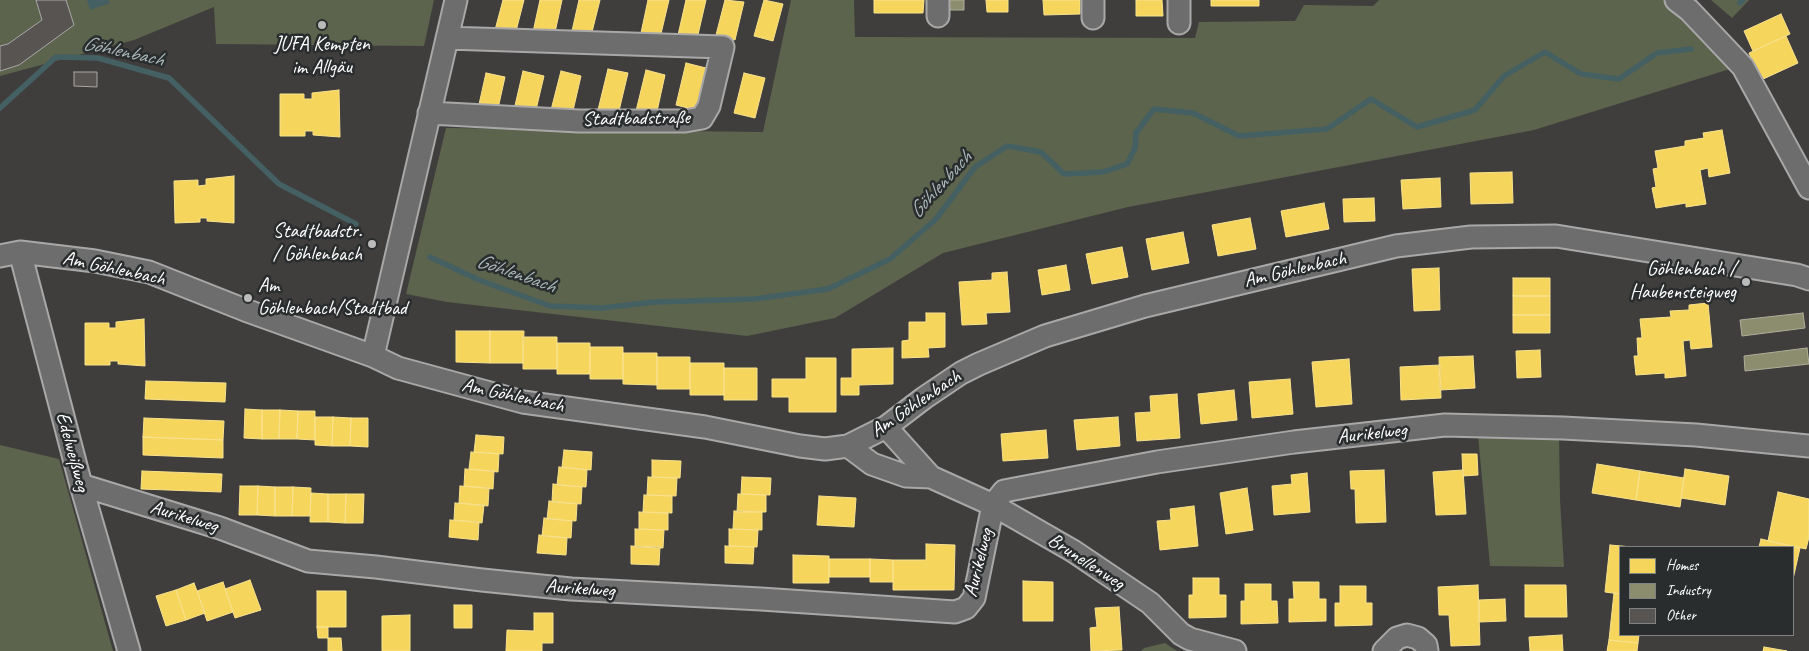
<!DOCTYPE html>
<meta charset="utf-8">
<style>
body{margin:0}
#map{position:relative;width:1809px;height:651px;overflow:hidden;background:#3f3e3d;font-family:Caveat,sans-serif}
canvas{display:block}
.legend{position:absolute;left:1619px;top:546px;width:175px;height:90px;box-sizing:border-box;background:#2a2d2e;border:1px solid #7f8182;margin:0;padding:6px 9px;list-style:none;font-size:15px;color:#fff}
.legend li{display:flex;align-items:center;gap:10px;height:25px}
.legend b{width:25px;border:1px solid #7f8182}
</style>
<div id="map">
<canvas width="1809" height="651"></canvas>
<ul class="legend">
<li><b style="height:14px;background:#f6d55c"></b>Homes</li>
<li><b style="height:14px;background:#8c8c6e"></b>Industry</li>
<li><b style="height:14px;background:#585452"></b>Other</li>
</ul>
</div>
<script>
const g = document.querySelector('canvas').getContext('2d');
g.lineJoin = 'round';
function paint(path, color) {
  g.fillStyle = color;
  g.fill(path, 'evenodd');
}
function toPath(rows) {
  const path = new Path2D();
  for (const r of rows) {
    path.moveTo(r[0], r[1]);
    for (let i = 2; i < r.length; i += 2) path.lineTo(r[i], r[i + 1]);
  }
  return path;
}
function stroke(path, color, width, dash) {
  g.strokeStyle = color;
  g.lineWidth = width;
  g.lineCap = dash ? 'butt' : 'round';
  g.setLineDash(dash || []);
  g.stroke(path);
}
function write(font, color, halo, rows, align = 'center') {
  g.font = font + ' Caveat,sans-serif';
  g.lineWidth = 5;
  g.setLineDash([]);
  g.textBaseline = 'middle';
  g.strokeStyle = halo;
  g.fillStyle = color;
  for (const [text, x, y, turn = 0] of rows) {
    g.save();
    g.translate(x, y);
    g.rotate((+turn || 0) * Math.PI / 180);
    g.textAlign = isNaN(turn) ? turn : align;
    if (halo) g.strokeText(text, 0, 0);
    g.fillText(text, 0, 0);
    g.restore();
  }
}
const green = toPath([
 [0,0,434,0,424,46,216,44,214,7,134,40,0,76],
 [791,0,854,0,855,37,1195,38,1199,22,1295,21,1304,5,1373,6,1379,0,1670,0,1730,69,1534,130,1128,207,943,253,835,318,747,336,447,302,406,294,446,128,763,132],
 [1711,0,1749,0,1732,18],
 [1559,434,1560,500,1564,567,1490,566,1478,435],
 [0,445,59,459,113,651,0,651],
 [1165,643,1177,651,1141,651,1144,648]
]);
const water = toPath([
 [87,0,108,0,110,3,90,10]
]);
const homes = toPath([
 [503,0,524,0,515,35,495,30,503,0],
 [540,0,562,0,554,37,533,32,540,0],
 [579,0,600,0,591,36,572,31,579,0],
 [648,0,669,0,660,38,641,33,648,0],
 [686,0,706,0,697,39,678,35,686,0],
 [725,0,744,2,735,40,716,35,725,0],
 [764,0,783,4,773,41,754,36,764,0],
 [874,0,924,0,923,13,874,13,874,0],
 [986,0,1008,0,1008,12,987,12,986,0],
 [1043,0,1080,0,1080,14,1044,15,1043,0],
 [1136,0,1162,0,1163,16,1136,16,1136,0],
 [1211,0,1259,0,1259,6,1211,6,1211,0],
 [1781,14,1790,34,1753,51,1744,31,1781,14],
 [1786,36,1798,63,1761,80,1749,53,1786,36],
 [686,63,706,68,696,110,676,105,686,63],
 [608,69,628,73,618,115,598,110,608,69],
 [646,70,665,75,656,116,636,111,646,70],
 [523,71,544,76,535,114,514,110,523,71],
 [561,71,581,76,572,115,551,110,561,71],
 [486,73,505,77,497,113,478,109,486,73],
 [744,73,765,78,755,118,734,113,744,73],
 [339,90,340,137,313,135,313,131,305,131,305,136,280,136,280,94,304,94,304,99,312,99,312,93,339,90],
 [1722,130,1730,173,1709,177,1708,168,1700,170,1706,204,1686,207,1686,203,1656,208,1652,188,1656,187,1653,169,1658,168,1655,151,1685,146,1685,141,1704,138,1703,133,1722,130],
 [1512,172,1513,203,1471,204,1470,173,1512,172],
 [234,176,234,223,207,221,207,218,200,218,200,222,175,223,174,181,198,180,198,186,206,185,206,179,234,176],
 [1440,178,1441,207,1403,209,1401,180,1440,178],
 [1374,198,1375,221,1344,222,1343,199,1374,198],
 [1324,203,1329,229,1286,237,1281,211,1324,203],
 [1250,218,1256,249,1218,256,1212,225,1250,218],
 [1183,232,1189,263,1152,270,1146,239,1183,232],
 [1122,247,1128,277,1092,284,1086,254,1122,247],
 [1066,265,1070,290,1042,295,1038,270,1066,265],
 [1439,268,1440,310,1414,311,1412,269,1439,268],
 [1007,272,1010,312,986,313,987,324,962,325,959,282,992,280,992,273,1007,272],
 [1513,278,1550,278,1550,296,1513,296,1513,278],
 [1513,296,1550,296,1550,315,1513,315,1513,296],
 [1708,303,1712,347,1691,349,1690,340,1683,341,1686,376,1665,378,1665,373,1636,375,1634,356,1638,356,1637,338,1642,338,1640,319,1671,317,1670,311,1689,310,1689,305,1708,303],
 [926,313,945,313,945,347,928,348,929,357,902,358,902,341,909,340,909,322,926,322,926,313],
 [1513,315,1550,315,1550,333,1513,333,1513,315],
 [144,319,145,366,118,364,118,361,110,361,110,365,85,365,85,323,109,323,109,328,116,328,116,322,144,319],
 [456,331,490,331,490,363,456,362,456,331],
 [490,331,524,331,523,363,490,363,490,331],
 [523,337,557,337,557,369,523,369,523,337],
 [557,343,590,343,590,374,557,374,557,343],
 [590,347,623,347,623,379,590,379,590,347],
 [893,348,893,384,859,385,859,395,841,395,841,378,852,378,852,349,893,348],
 [1540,350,1541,377,1517,378,1516,351,1540,350],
 [623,353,657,353,657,385,623,384,623,353],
 [1473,356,1475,388,1440,390,1439,357,1473,356],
 [657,357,690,357,690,389,657,389,657,357],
 [806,358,836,358,836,412,789,412,789,397,772,397,772,379,806,379,806,358],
 [1349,359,1352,404,1316,407,1312,362,1349,359],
 [690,363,724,363,724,395,690,395,690,363],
 [1440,365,1441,398,1401,400,1400,367,1440,365],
 [724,368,757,368,757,400,724,400,724,368],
 [1290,379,1293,414,1252,418,1249,382,1290,379],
 [146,381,226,383,225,402,145,399,146,381],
 [1234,390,1237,420,1201,424,1198,394,1234,390],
 [1177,394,1180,438,1137,441,1135,413,1151,412,1150,396,1177,394],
 [245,409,262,410,262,439,244,438,245,409],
 [262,410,280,410,279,439,262,439,262,410],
 [280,410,298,411,297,439,279,439,280,410],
 [298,411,315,411,315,440,297,439,298,411],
 [315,417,333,417,332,446,315,445,315,417],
 [333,417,351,418,350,446,332,446,333,417],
 [1118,417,1120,446,1077,450,1074,420,1118,417],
 [144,418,224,421,223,440,143,437,144,418],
 [351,418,368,418,368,447,350,446,351,418],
 [1046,430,1048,458,1003,461,1001,434,1046,430],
 [476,435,504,437,503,454,474,452,476,435],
 [143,437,223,440,223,458,143,455,143,437],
 [564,450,592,452,591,470,562,467,564,450],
 [471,452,499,454,498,472,469,469,471,452],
 [1462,454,1477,454,1478,475,1463,476,1462,454],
 [652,460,681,461,680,478,652,477,652,460],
 [1597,464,1640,471,1636,500,1592,493,1597,464],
 [559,467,587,470,586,487,557,485,559,467],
 [465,469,494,471,493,489,464,486,465,469],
 [1685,469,1729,476,1725,505,1681,498,1685,469],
 [1384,470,1386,522,1356,523,1355,489,1351,489,1350,471,1384,470],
 [1463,470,1466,514,1436,515,1433,472,1463,470],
 [142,471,222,474,221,492,141,489,142,471],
 [1640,471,1684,478,1680,507,1636,500,1640,471],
 [1307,473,1310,512,1274,515,1272,486,1292,484,1291,475,1307,473],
 [648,477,677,478,676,496,647,495,648,477],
 [742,477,771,478,770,495,741,494,742,477],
 [553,484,582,487,581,504,552,502,553,484],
 [240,486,258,486,257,515,239,515,240,486],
 [258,486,275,487,275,516,257,515,258,486],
 [460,486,489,488,488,506,459,503,460,486],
 [275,487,293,487,292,516,275,516,275,487],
 [293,487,311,488,310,516,292,516,293,487],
 [1247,488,1253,530,1226,534,1220,493,1247,488],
 [1778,492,1809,499,1809,537,1806,549,1768,541,1778,492],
 [311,493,328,494,328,522,310,522,311,493],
 [328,494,346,494,345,523,328,522,328,494],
 [346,494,364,494,363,523,345,523,346,494],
 [738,494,766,495,766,512,737,512,738,494],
 [644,495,672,496,672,513,643,512,644,495],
 [819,496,856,498,854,527,817,525,819,496],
 [549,501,577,504,576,521,547,519,549,501],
 [455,503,484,505,482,523,454,520,455,503],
 [1194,506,1198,546,1160,550,1157,521,1171,520,1170,509,1194,506],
 [734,511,762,512,762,530,733,529,734,511],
 [639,512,668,513,668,530,639,529,639,512],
 [544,518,572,521,571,538,542,536,544,518],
 [450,520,479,522,478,540,449,537,450,520],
 [635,529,664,530,663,548,635,547,635,529],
 [729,529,758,530,757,547,729,546,729,529],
 [539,535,567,538,566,555,537,553,539,535],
 [1761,539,1800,548,1793,579,1793,547,1759,547,1761,539],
 [926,544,955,545,954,590,893,590,893,560,926,560,926,544],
 [1610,545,1632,547,1620,547,1620,594,1605,592,1610,545],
 [631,546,660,547,659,565,631,564,631,546],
 [725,546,754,547,753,564,725,563,725,546],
 [793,555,829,556,829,583,793,583,793,555],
 [829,559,870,559,870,577,829,577,829,559],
 [870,559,893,560,893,582,870,582,870,559],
 [1193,578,1219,578,1219,595,1226,595,1226,617,1189,618,1189,595,1193,595,1193,578],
 [250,580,261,610,235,618,225,589,250,580],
 [1023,581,1053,582,1053,621,1023,621,1023,581],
 [223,582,233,612,207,621,197,591,223,582],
 [1293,582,1319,582,1319,599,1326,599,1326,621,1289,622,1289,599,1294,599,1293,582],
 [194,583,205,613,186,620,176,590,194,583],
 [1245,584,1271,584,1271,601,1277,601,1278,623,1241,624,1241,601,1245,601,1245,584],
 [1478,585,1480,645,1451,646,1449,615,1439,615,1438,587,1478,585],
 [1525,585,1566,585,1567,617,1525,617,1525,585],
 [1340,586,1366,586,1366,603,1372,603,1372,625,1335,626,1335,603,1340,603,1340,586],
 [176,590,186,620,166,626,156,596,176,590],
 [317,591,346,591,346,627,317,627,317,591],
 [1614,593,1620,594,1620,635,1639,635,1638,643,1609,640,1614,593],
 [1505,599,1506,621,1479,622,1479,600,1505,599],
 [454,605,472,605,472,628,454,628,454,605],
 [1119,607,1122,650,1091,651,1090,628,1097,627,1095,608,1119,607],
 [534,613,553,613,553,643,542,643,542,651,506,651,507,630,534,631,534,613],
 [410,615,410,651,382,651,382,616,410,615],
 [317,627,328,627,328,638,318,638,317,627],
 [1562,635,1563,651,1530,651,1529,637,1562,635],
 [328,638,341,638,342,651,328,651,328,638],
 [1609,640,1638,643,1637,651,1607,651,1609,640],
 [1764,647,1787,651,1763,651,1764,647]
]);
const industry = toPath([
 [947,0,964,0,964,10,947,10,947,0],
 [1803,313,1805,328,1742,336,1740,320,1803,313],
 [1807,348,1809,364,1745,371,1744,356,1807,348]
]);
const stream = toPath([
 [1740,3,1743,0],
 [0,108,56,57,98,58,169,78,279,184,356,224],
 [430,257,479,280,550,306,602,308,654,302,754,299,828,289,890,259,936,219,975,167,1007,146,1041,152,1064,174,1103,172,1127,164,1135,148,1136,133,1154,109,1193,113,1239,136,1327,129,1371,99,1417,127,1475,110,1504,76,1545,52,1581,74,1619,79,1657,53,1691,49]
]);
const building = toPath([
 [36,0,66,0,74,25,19,65,0,71,0,46,8,44,42,20,36,0],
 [74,72,97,72,97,87,74,86,74,72]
]);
const street = toPath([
 [1676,0,1689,10,1743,67,1809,188],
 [938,16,938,0],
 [1093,18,1093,0],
 [1179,23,1179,0],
 [429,113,579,121,685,121,702,118,709,106,723,47,447,38],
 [20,252,81,485,129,651],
 [0,256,20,252,95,261,149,272,245,310,373,356,398,368,523,402,705,427,800,446,825,449,848,446,886,427,924,398,961,373,979,364,1045,336,1145,306,1396,246,1471,237,1556,236,1797,275,1809,279],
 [373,356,456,0],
 [886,427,931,477],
 [848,446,872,464,906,476,931,477,993,505,1073,551,1150,603,1181,634,1190,639,1235,651],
 [81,485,220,528,308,561,376,567,482,580,571,589,761,599,955,612,966,608,974,598,993,505,1004,491,1157,462,1294,442,1445,425,1563,428,1696,435,1809,446],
 [1384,651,1397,638,1407,635,1418,638,1426,645,1427,651]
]);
const markers = [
 [322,25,5,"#bcbbbb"],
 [372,244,5,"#bcbbbb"],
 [1746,282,5,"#bcbbbb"],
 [248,298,5,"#bcbbbb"]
];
const poiNames = [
 ["JUFA Kempten",322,45,"center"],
 ["im Allgäu",322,68,"center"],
 ["Stadtbadstr.",362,232],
 ["/ Göhlenbach",362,255],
 ["Göhlenbach /",1736,270],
 ["Haubensteigweg",1736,293],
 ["Am",258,286,"left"],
 ["Göhlenbach/Stadtbad",258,309,"left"]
];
const streetNames = [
 ["Stadtbadstraße",636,119,-1],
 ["Am Göhlenbach",114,269,12],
 ["Am Göhlenbach",1295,270,-13],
 ["Am Göhlenbach",513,396,12],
 ["Am Göhlenbach",916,404,-34],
 ["Aurikelweg",1372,434,-6],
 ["Edelweißweg",72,452,75],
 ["Aurikelweg",184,517,17],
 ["Brunellenweg",1086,562,33],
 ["Aurikelweg",979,563,-76],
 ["Aurikelweg",580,589,4]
];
const waterNames = [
 ["Göhlenbach",123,52,12],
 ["Göhlenbach",941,185,-48],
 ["Göhlenbach",516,274,19]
];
paint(green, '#5c644d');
paint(water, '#446063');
paint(homes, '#f6d55c');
stroke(homes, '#f9e28d', 1);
paint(industry, '#8c8c6e');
stroke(industry, '#aeae9a', 1);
stroke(stream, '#446063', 5.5);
paint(building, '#585452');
stroke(building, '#a9a8a8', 1);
stroke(street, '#a9a8a8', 25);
stroke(street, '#6d6d6d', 21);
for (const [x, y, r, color] of markers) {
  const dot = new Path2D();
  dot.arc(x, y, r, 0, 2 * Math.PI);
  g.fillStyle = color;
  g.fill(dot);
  stroke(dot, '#2a2d2e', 2);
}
write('20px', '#fff', '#2a2d2e', poiNames, 'right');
write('20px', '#fff', '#2a2d2e', streetNames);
write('italic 21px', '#abb9bb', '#2a2d2e', waterNames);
</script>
